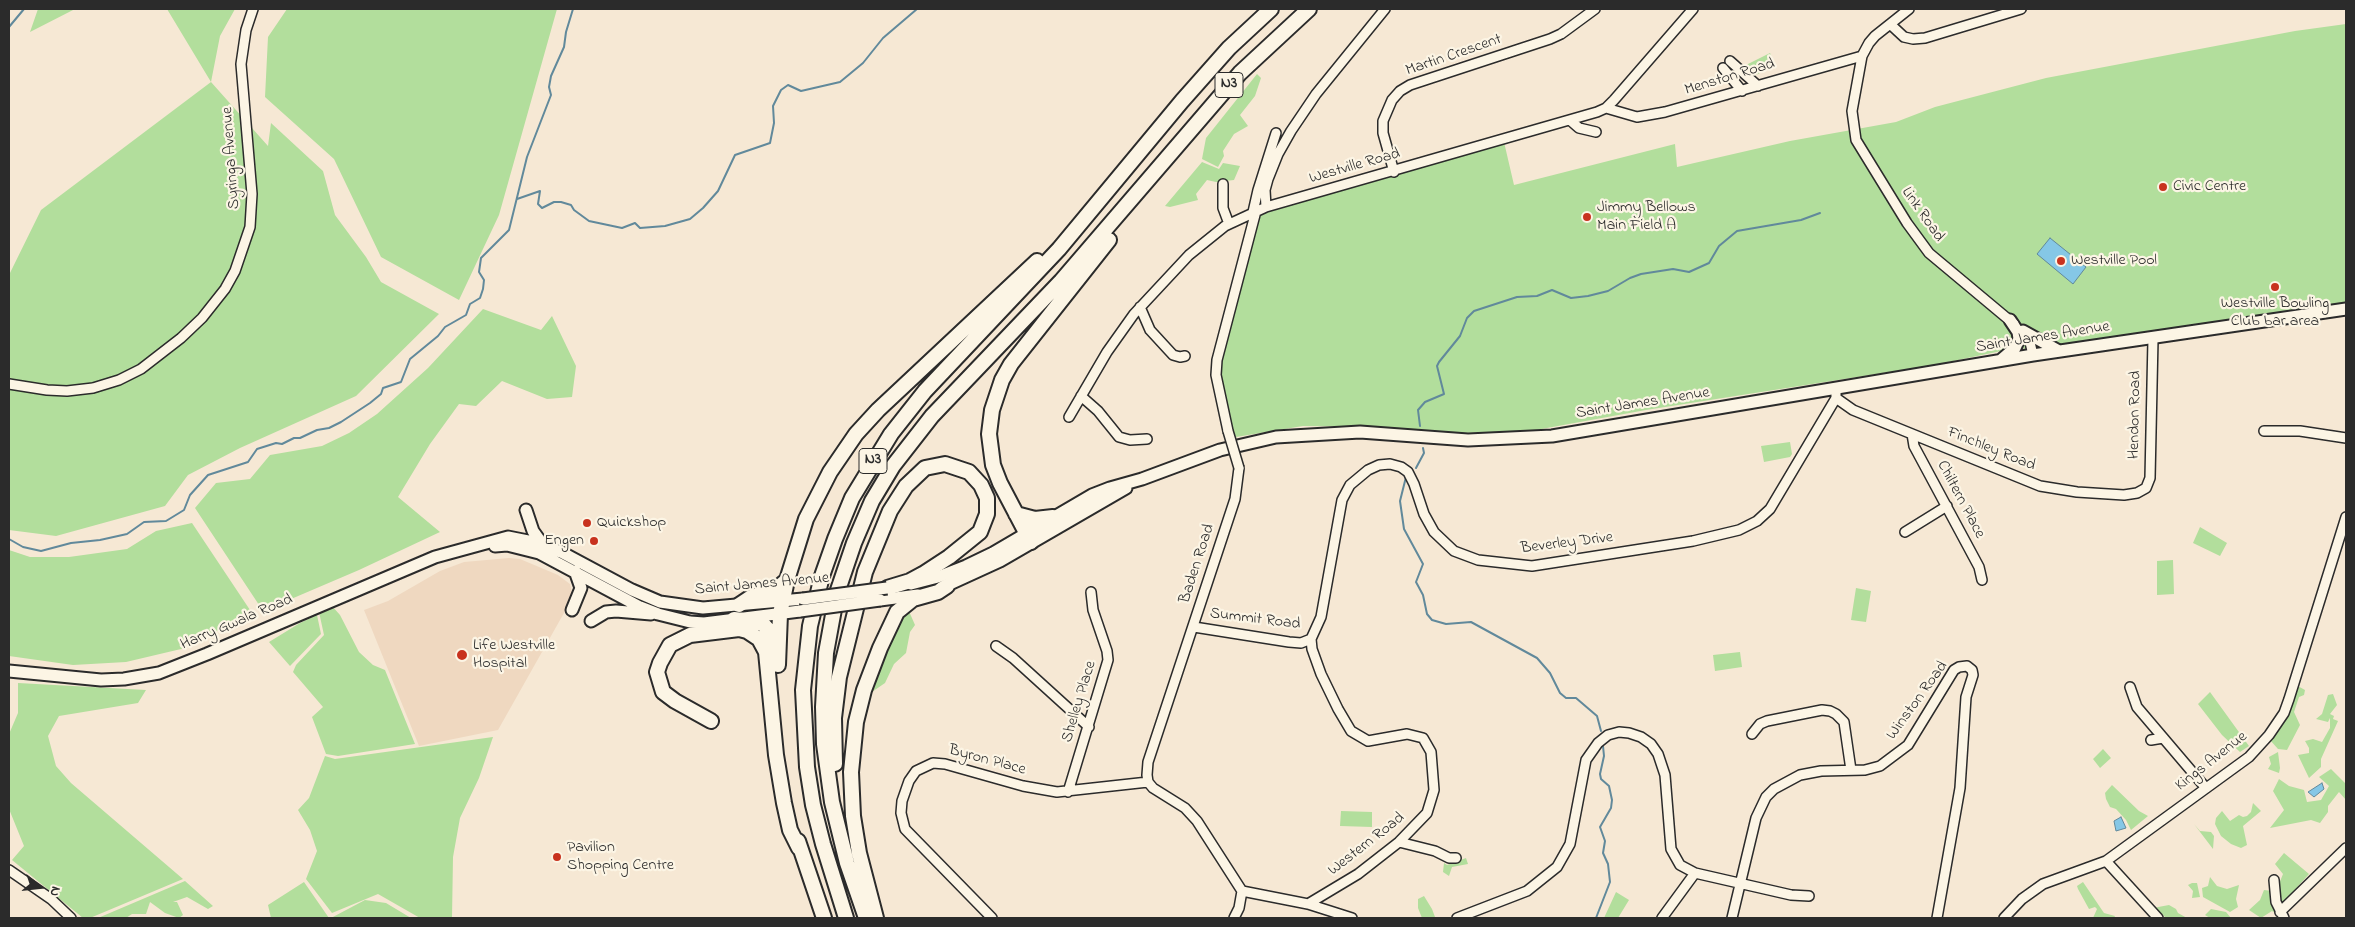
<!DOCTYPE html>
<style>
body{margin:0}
#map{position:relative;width:2355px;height:927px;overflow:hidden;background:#f6e8d4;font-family:"Indie Flower",sans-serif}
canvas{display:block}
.frame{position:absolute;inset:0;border:10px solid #2b2b2b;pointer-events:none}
.north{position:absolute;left:15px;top:862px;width:50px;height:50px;-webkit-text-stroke:4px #fcf5e5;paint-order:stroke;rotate:106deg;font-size:14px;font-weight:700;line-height:20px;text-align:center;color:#2b2b2b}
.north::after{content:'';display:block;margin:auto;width:18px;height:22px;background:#2b2b2b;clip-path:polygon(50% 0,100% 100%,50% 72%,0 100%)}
</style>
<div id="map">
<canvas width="2355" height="927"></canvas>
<div class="frame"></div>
<div class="north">N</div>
</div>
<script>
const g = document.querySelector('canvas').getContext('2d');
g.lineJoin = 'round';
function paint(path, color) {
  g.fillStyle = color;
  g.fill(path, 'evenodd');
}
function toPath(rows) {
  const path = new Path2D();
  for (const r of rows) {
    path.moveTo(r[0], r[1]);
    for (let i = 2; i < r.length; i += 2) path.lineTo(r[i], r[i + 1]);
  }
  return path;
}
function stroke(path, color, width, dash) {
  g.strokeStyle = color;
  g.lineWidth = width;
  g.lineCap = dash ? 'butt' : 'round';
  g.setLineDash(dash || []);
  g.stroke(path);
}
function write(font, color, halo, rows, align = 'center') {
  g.font = font + ' "Indie Flower",sans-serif';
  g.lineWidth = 4.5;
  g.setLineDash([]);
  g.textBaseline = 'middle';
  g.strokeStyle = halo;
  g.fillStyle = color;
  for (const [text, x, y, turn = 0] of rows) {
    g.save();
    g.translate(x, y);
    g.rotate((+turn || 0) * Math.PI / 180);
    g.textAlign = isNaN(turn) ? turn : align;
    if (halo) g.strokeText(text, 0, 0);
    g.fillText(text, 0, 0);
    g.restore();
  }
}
const built = toPath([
 [509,558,520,559,558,575,570,584,573,597,498,730,419,746,364,610,388,601,440,571,464,562]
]);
const green = toPath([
 [38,9,75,9,30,32],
 [167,9,235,9,220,36,211,82,268,146,271,123,323,171,335,215,366,257,381,282,439,314,356,396,240,448,188,475,165,506,56,536,9,530,9,275,41,210,211,82],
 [287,9,557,9,499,215,459,300,381,257,334,159,265,97,268,37],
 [2346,24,2346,302,2064,347,2011,349,1934,365,1646,410,1525,432,1456,433,1383,427,1303,426,1230,438,1217,375,1257,211,1504,142,1514,185,1675,144,1677,167,1790,141,1896,122,1935,107,2046,78,2295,31],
 [1770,53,1776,65,1752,77,1746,65],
 [1257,74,1261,78,1255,96,1240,115,1248,126,1234,134,1223,151,1224,156,1218,167,1202,159,1206,138],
 [1202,162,1219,169,1223,163,1240,166,1234,180,1216,182,1207,180,1196,194,1198,200,1170,207,1165,206],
 [483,309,541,330,552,316,576,366,572,397,547,399,502,381,476,406,459,404,430,444,398,497,440,532,359,570,263,611,195,508,216,483,250,479,270,455,322,446,349,433,377,414,428,368],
 [1790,442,1792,454,1790,457,1764,462,1761,446],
 [192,523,252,613,181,649,126,662,73,665,9,656,9,550,30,557,69,557,127,549,156,531],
 [2200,527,2227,543,2220,556,2193,543],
 [2173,560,2174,594,2157,595,2157,561],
 [1856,588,1871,591,1866,622,1851,620],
 [332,606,340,615,359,652,373,665,385,670,415,744,338,756,326,754,312,717,323,707,293,672,296,665,324,635,319,612],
 [908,609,915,625,910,632,906,653,894,664,885,683,869,694,897,622],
 [317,615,321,634,290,666,269,642,300,623],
 [1740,652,1742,667,1715,671,1713,655],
 [18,683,146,690,138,703,59,716,48,736,56,766,71,783,183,879,90,918,83,918,12,860,24,846,9,809,9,734,18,713],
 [2296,685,2305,690,2304,695,2299,697,2294,712,2300,725,2287,750,2278,749,2270,740],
 [2210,692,2249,746,2240,752,2222,735,2198,704],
 [2333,694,2337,705,2330,714,2334,716,2333,719,2338,721,2321,759,2321,767,2309,778,2298,755,2309,753,2309,748,2305,741,2313,739,2322,742,2330,728,2330,718,2328,722,2316,719,2322,714,2328,695],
 [493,737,479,778,460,818,453,857,452,918,420,918,378,894,332,913,306,879,317,851,310,830,298,810,309,798,325,756,335,759],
 [2103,749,2111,758,2100,768,2093,759],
 [2278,752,2280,768,2279,773,2268,769,2271,764,2269,757],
 [2331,769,2346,784,2346,800,2339,792,2328,806,2328,812,2320,823,2311,820,2270,828,2284,810,2273,791,2279,779,2289,786,2304,790,2307,802,2321,800,2329,786,2319,777],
 [2112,785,2139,811,2148,816,2131,830,2126,820,2116,809,2110,807,2106,799,2105,793],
 [2253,803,2261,811,2243,826,2247,845,2241,848,2231,844,2221,836,2215,824,2216,818,2222,811,2230,821,2239,815,2243,817,2247,816,2251,812],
 [1341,811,1372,812,1372,827,1340,826],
 [2194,824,2200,831,2211,832,2214,836,2213,849],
 [2284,853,2309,874,2281,905,2279,884,2283,874,2275,864],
 [1466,858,1468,864,1452,867,1449,876,1443,872,1444,863,1447,865],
 [2210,877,2217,886,2227,889,2239,885,2236,899,2238,907,2230,912,2203,897,2202,888,2208,886],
 [185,881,213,906,208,909,187,897,173,902,177,902,183,915,179,918,165,913,150,902,146,914,132,914,126,918,98,918],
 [304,882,329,918,271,918,268,905],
 [2083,882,2104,913,2115,916,2114,918,2093,918,2097,909,2095,907,2089,909,2078,889,2077,886],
 [2192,883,2197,883,2200,897,2192,898,2193,891,2188,885],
 [2264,890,2272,891,2277,906,2275,913,2272,911,2261,918,2249,910,2260,900],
 [1616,892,1629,900,1618,918,1604,918],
 [1424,896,1432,909,1435,917,1422,918,1418,908,1418,899],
 [365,900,386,903,411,918,331,918],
 [2169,905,2176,909,2178,913,2187,918,2166,918,2162,914,2156,913,2153,908],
 [2211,909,2226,912,2231,918,2210,918,2205,915]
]);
const water = toPath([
 [2050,238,2086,267,2073,284,2037,254,2050,238],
 [2322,783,2324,789,2314,797,2308,792,2322,783],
 [2121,817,2126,828,2116,831,2114,821,2121,817]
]);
const stream = toPath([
 [9,27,24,9],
 [517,199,540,191,538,204,542,208,554,202,561,202,571,205,574,210,589,221,622,228,635,223,640,228,665,226,690,219,703,208,718,191,735,155,770,143,774,123,773,106,781,90,788,85,801,91,840,82,863,63,883,38,917,9],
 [1420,426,1418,410,1425,402,1444,394,1437,366,1439,362,1460,336,1467,318,1474,311,1517,297,1537,296,1552,290,1571,298,1588,296,1608,291,1630,278,1641,274,1673,269,1689,272,1709,263,1719,246,1737,231,1801,220,1820,213],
 [1416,468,1424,453,1423,448],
 [1406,477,1400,501,1404,529,1423,564,1416,582,1423,595,1427,614,1432,620,1446,624,1471,622,1537,658,1550,673,1560,693,1566,698,1576,698,1597,716,1601,731],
 [9,539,23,547,41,551,71,543,100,540,127,534,144,522,166,521,184,510,190,495,208,475,248,462,257,449,276,443,282,444,294,438,300,438,317,430,329,428,341,422,370,403,381,394,383,388,401,382,410,359,438,336,445,327,466,315,470,304,480,298,483,289,484,280,479,272,481,258,509,230,527,157,551,95,549,87,551,76,564,47,566,32,573,9],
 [1596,918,1610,882,1608,864,1603,853,1605,841,1600,827,1611,808,1612,800,1609,786,1601,779,1600,774,1604,756,1603,746]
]);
const minor = toPath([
 [1909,9,1875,36,1869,43,1862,56,1852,111,1856,140,1907,223,1929,253,2014,324],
 [1890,24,1904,37,1913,39,1925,38,2021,9],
 [1730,61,1758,86],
 [1723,68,1742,91],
 [1606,108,1637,117,1665,112,1862,56],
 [1571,121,1579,128,1596,132],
 [1394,172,1383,133,1383,121,1392,100,1400,91,1410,85,1550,39,1561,34,1595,9],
 [1223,184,1223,208,1229,224],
 [1266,207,1265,190,1268,179,1278,154,1291,131,1316,94,1385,9],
 [1253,212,1258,190,1276,133],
 [1140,307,1150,330,1173,355,1180,357,1185,356],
 [2024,332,2029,338,2033,355],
 [9,384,47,390,67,391,93,388,119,380,141,369,181,338,202,318,225,289,235,271,250,227,252,194,241,64,246,30,253,9],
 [1081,396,1098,411,1119,437,1130,440,1147,439],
 [1836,398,1853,410,2040,486,2077,492,2124,495,2137,493,2146,488,2150,478,2153,339],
 [1069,417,1107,352,1134,314,1189,255,1225,226,1266,207,1597,112,1606,108,1614,100,1693,9],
 [1228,431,1216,375,1217,360,1256,211],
 [2264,431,2300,431,2346,438],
 [1912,434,1914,446,1979,567,1982,580],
 [1239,468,1235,499,1148,762,1147,775,1148,782,1153,788,1185,808,1197,821,1242,891],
 [1905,532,1947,506],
 [1194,627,1289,642,1301,643,1311,639],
 [1311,639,1321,617,1342,500,1350,485,1368,470,1379,465,1390,464,1401,467,1408,472,1414,484,1424,514,1434,532,1454,551,1478,560,1532,566,1693,541,1739,530,1757,521,1770,509,1836,398,1836,389],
 [996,646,1013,658,1089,727],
 [2130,687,2137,707,2205,787],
 [1752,734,1760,724,1767,721,1822,710,1830,711,1836,714,1844,722,1851,770],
 [2151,740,2163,738],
 [1068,792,1108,660,1107,651,1093,610,1091,592],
 [1399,842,1435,851,1449,858,1456,858],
 [2106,861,2158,918],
 [9,870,51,899,71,918],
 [2274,880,2276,902,2284,918],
 [1242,891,1308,904,1352,918],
 [1308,904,1358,874,1399,842,1427,813,1434,790,1431,752,1423,738,1407,734,1368,741,1351,731,1338,709,1321,674,1312,649,1311,639],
 [2280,912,2346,848],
 [992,918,905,829,901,813,902,801,909,781,916,771,933,763,945,764,1023,786,1057,792,1148,782],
 [1234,918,1239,908,1242,891],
 [1457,918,1527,891,1557,867,1570,844,1586,760,1598,743,1608,735,1619,732,1629,733,1641,737,1651,744,1658,754,1665,775,1671,849,1680,865,1695,873,1791,895,1809,896],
 [1662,918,1695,873],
 [1732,918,1756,818,1766,797,1774,789,1800,775,1821,771,1865,770,1880,766,1908,745,1954,670,1959,667,1967,666,1972,670,1973,675,1966,697,1960,788,1937,918],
 [2004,918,2022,899,2043,884,2106,861,2249,757,2269,735,2284,713,2289,699,2346,517]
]);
const major = toPath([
 [2023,331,2059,351],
 [2001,360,2015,348,2019,339,2018,332,2010,320],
 [526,510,533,531,543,545],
 [495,546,507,545,539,553,640,607,658,614,690,622,704,623,800,611],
 [911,584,938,577,966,566,993,553,1092,495,1110,488,1142,479,1220,450,1276,437,1360,432,1468,440,1552,436,2033,355,2346,309],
 [941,588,1000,561,1126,488],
 [880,600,918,595],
 [572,610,581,588,575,571],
 [591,621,606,612,616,611,651,614],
 [9,671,101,680,124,679,159,673,207,654,435,557,508,537,533,542,561,552,632,590,660,602,703,608,803,599]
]);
const highway = toPath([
 [1016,514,1035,519,1053,517],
 [1031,542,1000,483,993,465,989,434,992,410,1002,380,1011,364,1109,240],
 [739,605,751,597,774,591,787,580],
 [734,619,752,621,763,624,771,633,776,649],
 [778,665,780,614,787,580,806,519,830,472,856,434,878,410,1037,261],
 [711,721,675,701,663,692,657,672,660,663,670,645,690,635,739,629,747,631,759,639,766,652,776,755,784,803,790,830,799,848],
 [835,764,834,718,839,677,865,572,890,511,906,486,925,468,945,464,969,472,981,485,987,498,987,514,980,532,949,557,923,574,910,581,887,588],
 [798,841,824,918],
 [846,918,823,844,813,805,807,767,803,690,810,626,822,576,835,539,852,498,891,434,925,391,1059,249,1182,101,1229,48,1271,9],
 [866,918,847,863,832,802,824,744,823,707,826,653,837,593,854,543,872,501,893,466,932,416,1061,281,1240,73,1309,9],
 [876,918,859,853,853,816,851,772,856,722,864,690,880,648,897,612,913,599,938,592,947,586]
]);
const minorBridge = toPath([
 [1228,431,1239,468]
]);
const majorBridge = toPath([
 [803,599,887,588],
 [800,611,880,600]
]);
const markers = [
 [2163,187,5,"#c8321e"],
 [1587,217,5,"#c8321e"],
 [2061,261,5,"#c8321e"],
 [2275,287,5,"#c8321e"],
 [587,523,5,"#c8321e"],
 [594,541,5,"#c8321e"],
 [462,655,6,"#c8321e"],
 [557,857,5,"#c8321e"]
];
const shields = [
 [1229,85,28],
 [873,461,28]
];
const shieldNames = [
 ["N3",1229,85],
 ["N3",873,461]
];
const streetNames = [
 ["Martin Crescent",1454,56,-19],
 ["Menston Road",1730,78,-17],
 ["Syringa Avenue",232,158,-94],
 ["Westville Road",1355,167,-16],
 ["Link Road",1922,215,55],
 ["Saint James Avenue",2043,338,-9],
 ["Saint James Avenue",1643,404,-9],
 ["Hendon Road",2136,415,-89],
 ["Finchley Road",1991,450,22],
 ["Chiltern Place",1960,500,62],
 ["Beverley Drive",1567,544,-7],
 ["Baden Road",1198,564,-72],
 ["Saint James Avenue",762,585,-5],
 ["Summit Road",1255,620,7],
 ["Harry Gwala Road",237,623,-23],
 ["Winston Road",1918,701,-54],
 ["Shelley Place",1080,702,-73],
 ["Byron Place",987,761,15],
 ["Kings Avenue",2212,762,-38],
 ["Western Road",1367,845,-38]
];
const poiNames = [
 ["Civic Centre",2173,187],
 ["Jimmy Bellows",1597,208],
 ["Main Field A",1597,226],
 ["Westville Pool",2071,261],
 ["Westville Bowling",2275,304,"center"],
 ["Club bar area",2275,322,"center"],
 ["Quickshop",597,523],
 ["Engen",584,541,"right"],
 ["Life Westville",473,646],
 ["Hospital",473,664],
 ["Pavilion",567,848],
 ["Shopping Centre",567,866]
];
paint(built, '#efd8c0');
paint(green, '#b2de9c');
paint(water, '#85c7e6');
stroke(water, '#61899b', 1);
stroke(stream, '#61899b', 2);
stroke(minor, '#2b2b2b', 12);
stroke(major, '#2b2b2b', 15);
stroke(highway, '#2b2b2b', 18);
stroke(minor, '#fcf5e5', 9);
stroke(major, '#fcf5e5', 11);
stroke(highway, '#fcf5e5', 14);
stroke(minorBridge, '#2b2b2b', 12, []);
stroke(majorBridge, '#2b2b2b', 15, []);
stroke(minorBridge, '#fcf5e5', 9);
stroke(majorBridge, '#fcf5e5', 11);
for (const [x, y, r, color] of markers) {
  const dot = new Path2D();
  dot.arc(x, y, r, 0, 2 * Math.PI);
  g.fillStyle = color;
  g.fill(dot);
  stroke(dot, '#fcf5e5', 2);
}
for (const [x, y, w] of shields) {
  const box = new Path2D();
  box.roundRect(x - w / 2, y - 12.5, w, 25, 4);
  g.fillStyle = '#fcf5e5';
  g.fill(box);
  stroke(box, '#2b2b2b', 1);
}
write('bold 15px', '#2b2b2b', null, shieldNames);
write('16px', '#2b2b2b', '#fcf5e5', streetNames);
write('16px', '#2b2b2b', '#fcf5e5', poiNames, 'left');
</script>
